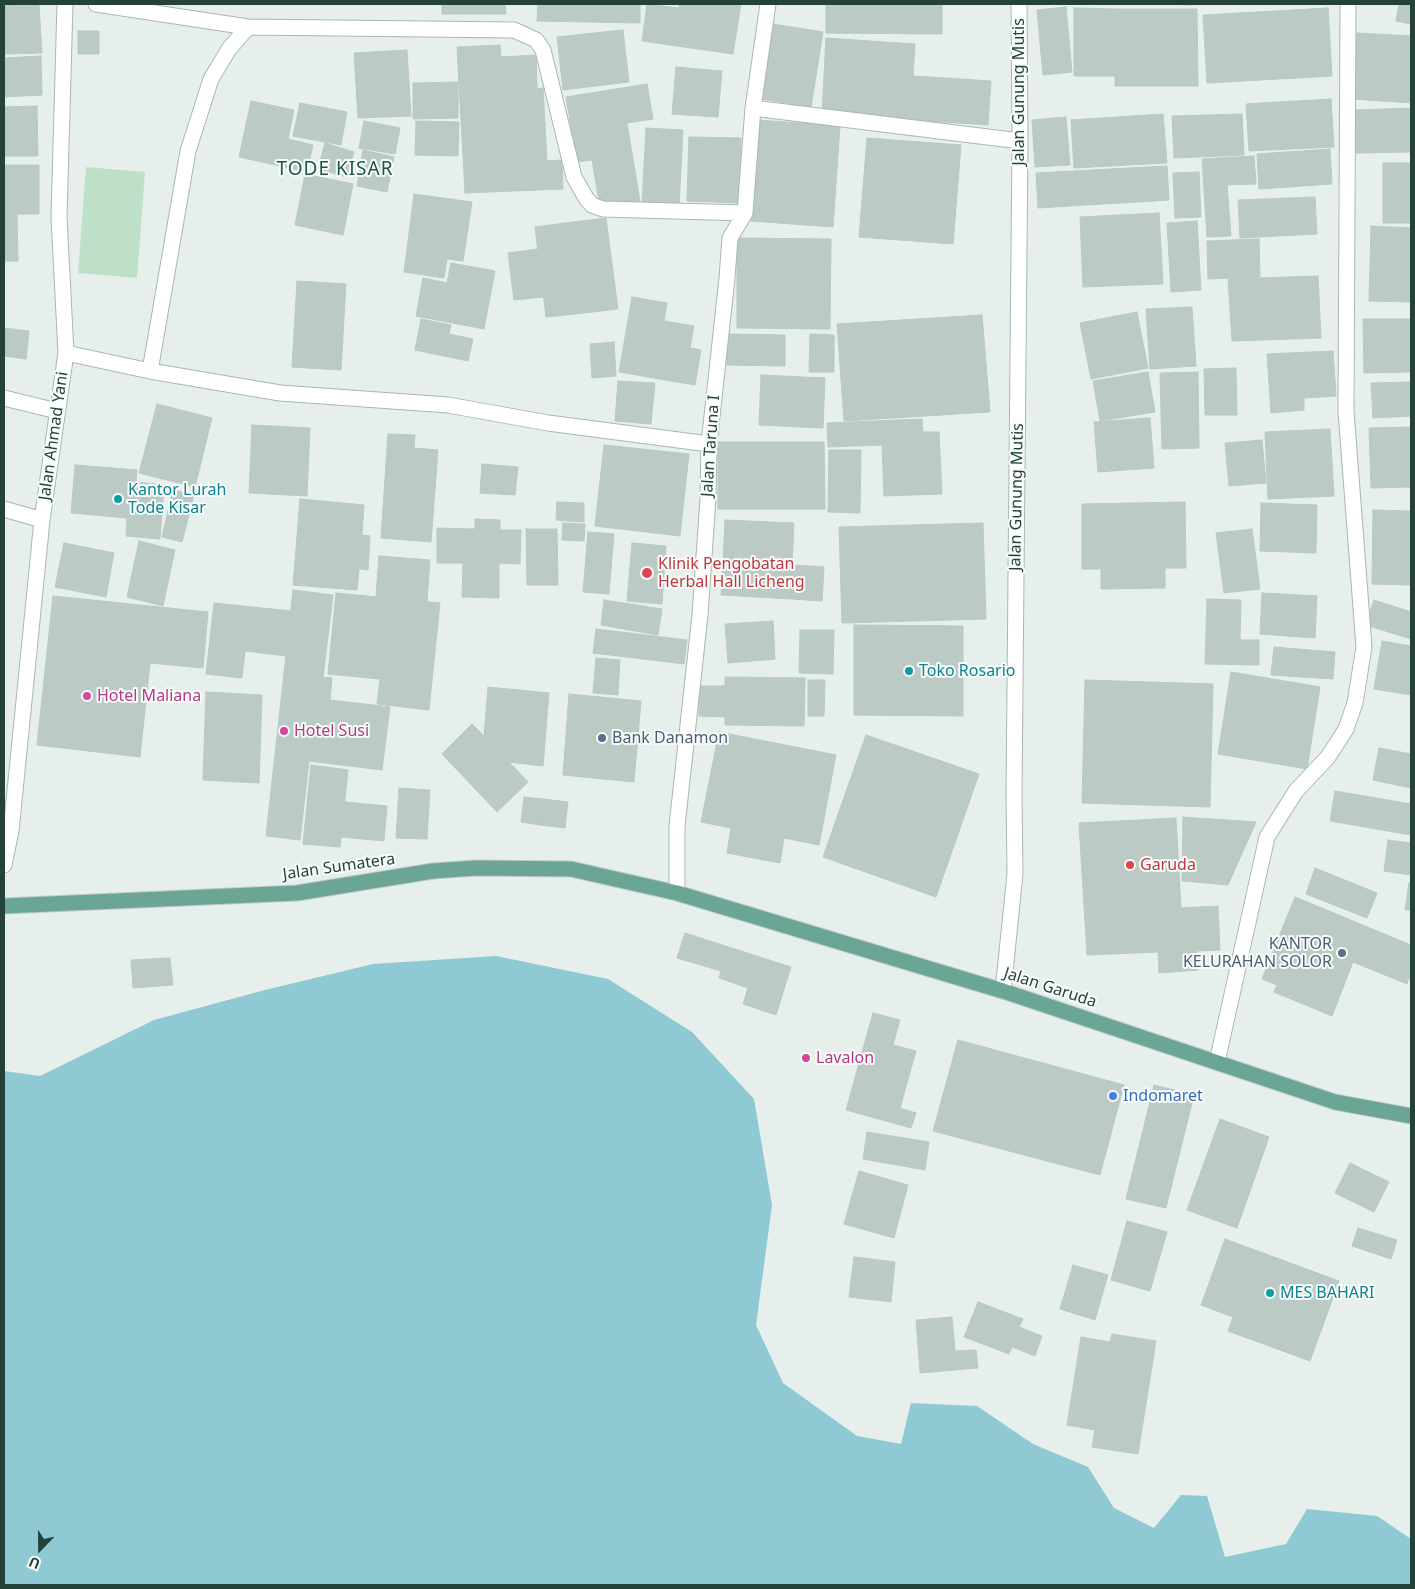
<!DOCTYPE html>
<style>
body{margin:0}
#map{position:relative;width:1415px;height:1589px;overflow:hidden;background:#e6efeb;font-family:"Noto Sans",sans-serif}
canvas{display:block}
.frame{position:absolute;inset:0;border:5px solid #24423a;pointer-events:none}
.north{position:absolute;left:15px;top:1524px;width:50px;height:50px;-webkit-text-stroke:4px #f7fbf9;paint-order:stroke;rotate:202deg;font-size:14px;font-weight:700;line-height:20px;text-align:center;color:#24423a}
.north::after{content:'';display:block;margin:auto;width:18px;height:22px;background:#24423a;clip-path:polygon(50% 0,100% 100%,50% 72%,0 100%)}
</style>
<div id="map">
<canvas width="1415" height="1589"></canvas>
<div class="frame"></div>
<div class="north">U</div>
</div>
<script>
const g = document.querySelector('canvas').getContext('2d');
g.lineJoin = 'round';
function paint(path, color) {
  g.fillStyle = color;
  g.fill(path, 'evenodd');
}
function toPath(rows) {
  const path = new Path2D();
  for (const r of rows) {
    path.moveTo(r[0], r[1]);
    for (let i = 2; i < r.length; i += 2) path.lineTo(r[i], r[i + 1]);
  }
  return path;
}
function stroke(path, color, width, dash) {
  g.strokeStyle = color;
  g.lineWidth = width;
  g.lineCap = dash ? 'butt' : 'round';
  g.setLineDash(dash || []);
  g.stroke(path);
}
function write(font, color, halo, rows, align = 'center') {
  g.font = font + ' "Noto Sans",sans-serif';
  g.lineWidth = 4;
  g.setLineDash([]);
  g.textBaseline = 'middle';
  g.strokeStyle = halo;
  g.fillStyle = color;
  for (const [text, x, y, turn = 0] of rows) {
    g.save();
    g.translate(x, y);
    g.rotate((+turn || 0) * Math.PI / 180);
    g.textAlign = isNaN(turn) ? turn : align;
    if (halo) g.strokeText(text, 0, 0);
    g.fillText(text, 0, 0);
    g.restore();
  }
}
const green = toPath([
 [86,167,145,172,137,278,78,273]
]);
const water = toPath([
 [496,956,608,979,692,1032,754,1099,772,1205,756,1325,783,1383,857,1436,901,1444,911,1403,977,1406,1033,1444,1088,1467,1114,1508,1154,1528,1181,1495,1207,1496,1225,1557,1286,1544,1307,1509,1377,1516,1411,1539,1411,1585,4,1585,4,1071,40,1076,154,1020,265,990,373,964]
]);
const building = toPath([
 [4,4,22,4,22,6,39,5,42,53,4,54,4,4],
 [442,4,505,4,506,14,442,14,442,4],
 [538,4,640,4,640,23,537,21,538,4],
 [647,4,679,8,679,4,741,4,733,54,642,41,647,4],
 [826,4,942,4,942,34,826,33,826,4],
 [1145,4,1193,4,1193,5,1145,4],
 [1399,4,1411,4,1411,24,1396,21,1399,4],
 [1066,7,1072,72,1043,75,1037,10,1066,7],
 [1074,8,1115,9,1115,76,1074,76,1074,8],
 [1328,8,1332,76,1207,83,1203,15,1328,8],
 [1115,9,1197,9,1198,86,1115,86,1115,9],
 [773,24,823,32,811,107,761,99,773,24],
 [623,30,629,82,563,90,557,37,623,30],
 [78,31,99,31,99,54,78,54,78,31],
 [1357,33,1411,36,1411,103,1353,99,1357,33],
 [826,38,915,44,913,76,991,81,988,125,822,114,826,38],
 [500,45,501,57,536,55,537,89,543,88,547,161,562,160,563,189,465,193,457,47,500,45],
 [407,50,411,116,358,118,354,53,407,50],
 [41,56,42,95,4,97,4,58,41,56],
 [676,67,722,71,718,117,672,114,676,67],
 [458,82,458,118,413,119,413,83,458,82],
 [647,84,653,119,627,123,640,201,600,207,592,160,577,162,566,97,647,84],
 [1331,99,1334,147,1249,151,1246,104,1331,99],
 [251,101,294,110,288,139,313,145,307,172,239,157,251,101],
 [300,103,347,112,341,145,293,136,300,103],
 [37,106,38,156,4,156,4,107,37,106],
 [1411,108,1411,152,1356,153,1355,110,1411,108],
 [1163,114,1167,163,1074,168,1071,120,1163,114],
 [1242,114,1244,155,1174,158,1172,116,1242,114],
 [1066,117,1070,165,1035,167,1032,120,1066,117],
 [758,120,840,126,833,227,751,221,758,120],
 [364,121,400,128,395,154,359,148,364,121],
 [416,121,459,122,458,156,415,155,416,121],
 [646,128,683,130,679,206,642,204,646,128],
 [689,137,741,138,739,203,687,201,689,137],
 [867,138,961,145,953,244,859,237,867,138],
 [325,143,354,152,347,177,318,169,325,143],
 [1330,149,1332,184,1259,189,1257,154,1330,149],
 [363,150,394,157,387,192,357,186,363,150],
 [1254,156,1256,184,1227,185,1231,236,1207,237,1202,159,1254,156],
 [1383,163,1411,163,1411,223,1383,223,1383,163],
 [4,165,39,165,39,214,4,214,4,165],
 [1167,166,1169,200,1038,208,1036,173,1167,166],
 [1199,172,1201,217,1175,218,1173,173,1199,172],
 [305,174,353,184,343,235,295,225,305,174],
 [414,194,472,202,463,261,447,259,444,278,404,272,414,194],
 [1315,197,1317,234,1240,238,1238,200,1315,197],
 [1159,213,1163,284,1083,287,1080,217,1159,213],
 [4,214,17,215,18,261,4,261,4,214],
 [606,218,618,309,584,313,573,222,606,218],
 [1197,221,1201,290,1171,292,1167,223,1197,221],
 [573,222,584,313,546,317,535,227,573,222],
 [1371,226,1411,228,1411,302,1369,301,1371,226],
 [737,238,831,239,830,329,737,328,737,238],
 [1259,239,1260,277,1208,279,1207,241,1259,239],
 [538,249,544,297,514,300,508,253,538,249],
 [451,263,495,271,484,329,416,316,423,278,447,283,451,263],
 [1318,276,1321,338,1232,341,1228,279,1318,276],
 [297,281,346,284,341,370,292,367,297,281],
 [632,297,667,303,664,321,694,326,690,348,701,350,695,385,619,372,632,297],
 [1192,307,1196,366,1150,369,1146,309,1192,307],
 [1137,312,1148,368,1091,379,1080,323,1137,312],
 [982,315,990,412,844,421,837,324,982,315],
 [421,319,451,325,449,334,473,339,468,361,415,350,421,319],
 [1363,319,1411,319,1411,372,1364,373,1363,319],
 [4,328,29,331,26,359,4,356,4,328],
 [727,334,785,335,785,366,727,365,727,334],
 [810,334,834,335,834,372,809,372,810,334],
 [614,342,616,376,592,378,590,344,614,342],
 [1333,351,1336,396,1304,398,1304,410,1271,413,1267,354,1333,351],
 [1236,368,1237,415,1205,415,1204,369,1236,368],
 [1148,372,1155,412,1100,421,1093,381,1148,372],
 [1198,372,1199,448,1162,449,1160,373,1198,372],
 [761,375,825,378,823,428,759,425,761,375],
 [618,381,655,383,651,424,615,421,618,381],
 [1411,382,1411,416,1373,418,1371,383,1411,382],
 [157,404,212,418,195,487,139,473,157,404],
 [1150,418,1154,468,1098,472,1094,422,1150,418],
 [922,419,923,432,939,432,942,494,884,496,882,445,828,447,827,423,922,419],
 [252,425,310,428,307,496,249,493,252,425],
 [1411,427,1411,487,1371,488,1369,428,1411,427],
 [1330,429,1334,496,1268,499,1265,432,1330,429],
 [388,434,415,435,414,448,438,450,431,542,381,538,388,434],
 [1262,440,1266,483,1229,486,1225,443,1262,440],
 [718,442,787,442,788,509,718,509,718,442],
 [787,442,824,442,825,509,788,509,787,442],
 [604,445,689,454,680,536,595,526,604,445],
 [829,450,861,450,860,513,828,512,829,450],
 [482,464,518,467,515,495,480,493,482,464],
 [75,465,137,470,136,482,164,485,160,539,126,536,127,518,71,513,75,465],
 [173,490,194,495,182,542,162,537,173,490],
 [300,499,364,505,362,535,370,536,368,570,359,569,357,590,293,585,300,499],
 [557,502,584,503,584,522,556,520,557,502],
 [1185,502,1186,568,1165,568,1165,588,1101,589,1101,569,1082,569,1082,504,1185,502],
 [1261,503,1317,505,1316,553,1260,551,1261,503],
 [1373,510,1411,511,1411,585,1372,584,1373,510],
 [475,519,500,520,500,530,521,530,520,564,499,563,499,598,462,597,463,563,437,563,437,528,475,529,475,519],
 [725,520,794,523,792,565,723,562,725,520],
 [563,523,585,524,584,541,562,540,563,523],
 [983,523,986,619,842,623,839,527,983,523],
 [526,529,557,529,558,585,527,585,526,529],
 [1252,529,1260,589,1224,593,1216,533,1252,529],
 [588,532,614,534,609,594,583,592,588,532],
 [139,541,175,550,163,606,127,597,139,541],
 [64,543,114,553,106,597,55,587,64,543],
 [632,543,666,546,662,604,627,601,632,543],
 [379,556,430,560,427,601,376,596,379,556],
 [723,562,792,565,791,599,721,595,723,562],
 [792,565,824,567,822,601,791,599,792,565],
 [293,590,333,595,323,677,284,673,293,590],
 [336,593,440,603,429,710,377,704,380,679,328,674,336,593],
 [1262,593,1317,596,1315,638,1260,634,1262,593],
 [53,596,208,612,203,668,150,663,140,757,37,745,53,596],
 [1207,599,1241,600,1240,640,1259,640,1259,665,1205,664,1207,599],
 [604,600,662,609,658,635,601,625,604,600],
 [1374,600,1411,612,1411,639,1366,625,1374,600],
 [214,603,291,611,286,656,245,651,242,678,206,674,214,603],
 [773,621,775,659,728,663,725,624,773,621],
 [854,625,963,626,963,716,854,715,854,625],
 [596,629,687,640,684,664,593,653,596,629],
 [800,630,834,630,833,674,799,673,800,630],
 [1382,641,1411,646,1411,695,1374,689,1382,641],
 [1274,647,1335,652,1333,679,1271,675,1274,647],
 [596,658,620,660,618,695,593,693,596,658],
 [1231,672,1320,687,1307,769,1218,754,1231,672],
 [284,673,332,678,330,700,390,707,382,770,309,761,300,840,266,836,284,673],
 [725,677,805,678,804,726,725,725,725,677],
 [808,680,825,680,824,716,808,716,808,680],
 [1085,680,1213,684,1210,807,1082,803,1085,680],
 [699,686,725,686,725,717,699,716,699,686],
 [488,687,549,693,543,766,509,762,528,782,497,812,442,754,472,724,484,736,488,687],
 [206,692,262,695,259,783,203,780,206,692],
 [569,694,641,701,634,782,563,775,569,694],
 [719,732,836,755,819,845,784,838,780,863,727,853,731,828,701,822,719,732],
 [866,735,979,774,936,897,823,857,866,735],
 [1379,748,1411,754,1411,788,1373,780,1379,748],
 [311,765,348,770,340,847,303,844,311,765],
 [399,788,430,790,427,839,396,838,399,788],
 [1335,791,1411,804,1411,835,1330,821,1335,791],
 [524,797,543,799,540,825,521,822,524,797],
 [543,799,568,802,565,828,540,825,543,799],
 [345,802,387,806,384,841,341,837,345,802],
 [1183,817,1256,822,1228,885,1182,881,1183,817],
 [1176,818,1181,908,1218,906,1220,950,1197,951,1198,970,1159,973,1158,952,1087,955,1079,823,1176,818],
 [1388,840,1411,843,1411,875,1384,871,1388,840],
 [1315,868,1377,893,1367,918,1306,894,1315,868],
 [1409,883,1411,883,1411,910,1405,910,1409,883],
 [1295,897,1411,945,1411,973,1407,984,1353,962,1332,1016,1274,992,1277,985,1262,979,1295,897],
 [685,933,791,967,776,1015,743,1004,748,988,719,978,721,971,677,958,685,933],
 [170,958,173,985,133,988,131,960,170,958],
 [873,1013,900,1020,893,1045,916,1051,900,1108,916,1113,911,1128,846,1110,873,1013],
 [958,1040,1124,1085,1100,1175,933,1131,958,1040],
 [1154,1085,1194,1095,1166,1208,1126,1199,1154,1085],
 [1220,1119,1269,1137,1237,1228,1187,1210,1220,1119],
 [867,1132,929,1142,925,1170,863,1159,867,1132],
 [1350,1163,1389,1182,1374,1212,1335,1193,1350,1163],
 [859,1171,908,1185,894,1238,844,1224,859,1171],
 [1127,1221,1167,1232,1150,1291,1111,1280,1127,1221],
 [1358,1228,1397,1240,1391,1259,1352,1246,1358,1228],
 [1225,1239,1339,1281,1310,1361,1228,1331,1233,1317,1201,1305,1225,1239],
 [854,1257,895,1262,891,1302,849,1297,854,1257],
 [1073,1265,1108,1275,1095,1320,1060,1309,1073,1265],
 [978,1302,1023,1319,1019,1327,1042,1336,1035,1356,1012,1347,1009,1354,964,1337,978,1302],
 [952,1317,955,1351,976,1350,978,1368,920,1373,916,1320,952,1317],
 [1112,1334,1156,1341,1138,1454,1092,1447,1095,1430,1067,1425,1081,1337,1110,1342,1112,1334]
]);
const street = toPath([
 [96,4,248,27,514,30,536,40,543,50,574,177,586,198,592,205,603,209,745,213],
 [753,108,1020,141],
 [66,353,150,371,280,393,448,405,548,423,709,444],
 [150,371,188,151,211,79,229,49,248,27],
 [4,398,57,411],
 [4,509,42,520],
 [4,865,11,831,42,520,66,353,59,217,65,4],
 [677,893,677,826,700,615,708,498,709,444,727,278,730,238,745,213,753,108,768,4],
 [1003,991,1015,874,1014,795,1020,141,1019,4],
 [1217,1062,1267,837,1296,791,1328,757,1346,729,1355,703,1364,647,1346,411,1348,4]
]);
const primary = toPath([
 [4,906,297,893,433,871,476,868,571,869,677,893,1003,991,1335,1102,1411,1116]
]);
const markers = [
 [118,499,5,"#0f9aa8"],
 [647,573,6,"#e0444e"],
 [909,671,5,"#0f9aa8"],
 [87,696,5,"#d1479c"],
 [284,731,5,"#d1479c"],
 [602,738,5,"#5c6f8a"],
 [1130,865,5,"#e0444e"],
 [1342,953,5,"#5c6f8a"],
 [806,1058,5,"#d1479c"],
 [1113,1096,5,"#3f7fe0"],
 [1270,1293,5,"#0f9aa8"]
];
const streetNames = [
 ["Jalan Gunung Mutis",1019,92,-90],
 ["Jalan Ahmad Yani",54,436,-82],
 ["Jalan Taruna I",711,446,-86],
 ["Jalan Gunung Mutis",1017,497,-89],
 ["Jalan Sumatera",339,867,-8],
 ["Jalan Garuda",1050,988,18]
];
const cultureNames = [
 ["Kantor Lurah",128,490],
 ["Tode Kisar",128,508],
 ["Toko Rosario",919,671],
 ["MES BAHARI",1280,1293]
];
const healthNames = [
 ["Klinik Pengobatan",658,564],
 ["Herbal Hall Licheng",658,582],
 ["Garuda",1140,865]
];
const hotelNames = [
 ["Hotel Maliana",97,696],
 ["Hotel Susi",294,731],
 ["Lavalon",816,1058]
];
const serviceNames = [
 ["Bank Danamon",612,738],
 ["KANTOR",1332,944,"right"],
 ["KELURAHAN SOLOR",1332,962,"right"]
];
const shopNames = [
 ["Indomaret",1123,1096]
];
const quarterNames = [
 ["TODE KISAR",335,170]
];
paint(green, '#bfe0c8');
paint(water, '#8ec9d4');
paint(building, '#bbcac4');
stroke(building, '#b8c9c2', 1);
stroke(street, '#a8b8b2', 17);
stroke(primary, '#c2cac8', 17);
stroke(street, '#fff', 15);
stroke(primary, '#6aa596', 15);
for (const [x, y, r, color] of markers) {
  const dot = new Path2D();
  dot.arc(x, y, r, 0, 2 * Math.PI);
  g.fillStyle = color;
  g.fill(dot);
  stroke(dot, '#f7fbf9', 2);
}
write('16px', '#24423a', '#f7fbf9', streetNames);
write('16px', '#0d838f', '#f7fbf9', cultureNames, 'left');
write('16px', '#be3a42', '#f7fbf9', healthNames, 'left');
write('16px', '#b23c85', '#f7fbf9', hotelNames, 'left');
write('16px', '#4e5e75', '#f7fbf9', serviceNames, 'left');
write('16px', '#366cbe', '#f7fbf9', shopNames, 'left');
g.letterSpacing = '1px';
write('19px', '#1f5548', '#f7fbf9', quarterNames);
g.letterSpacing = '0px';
</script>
